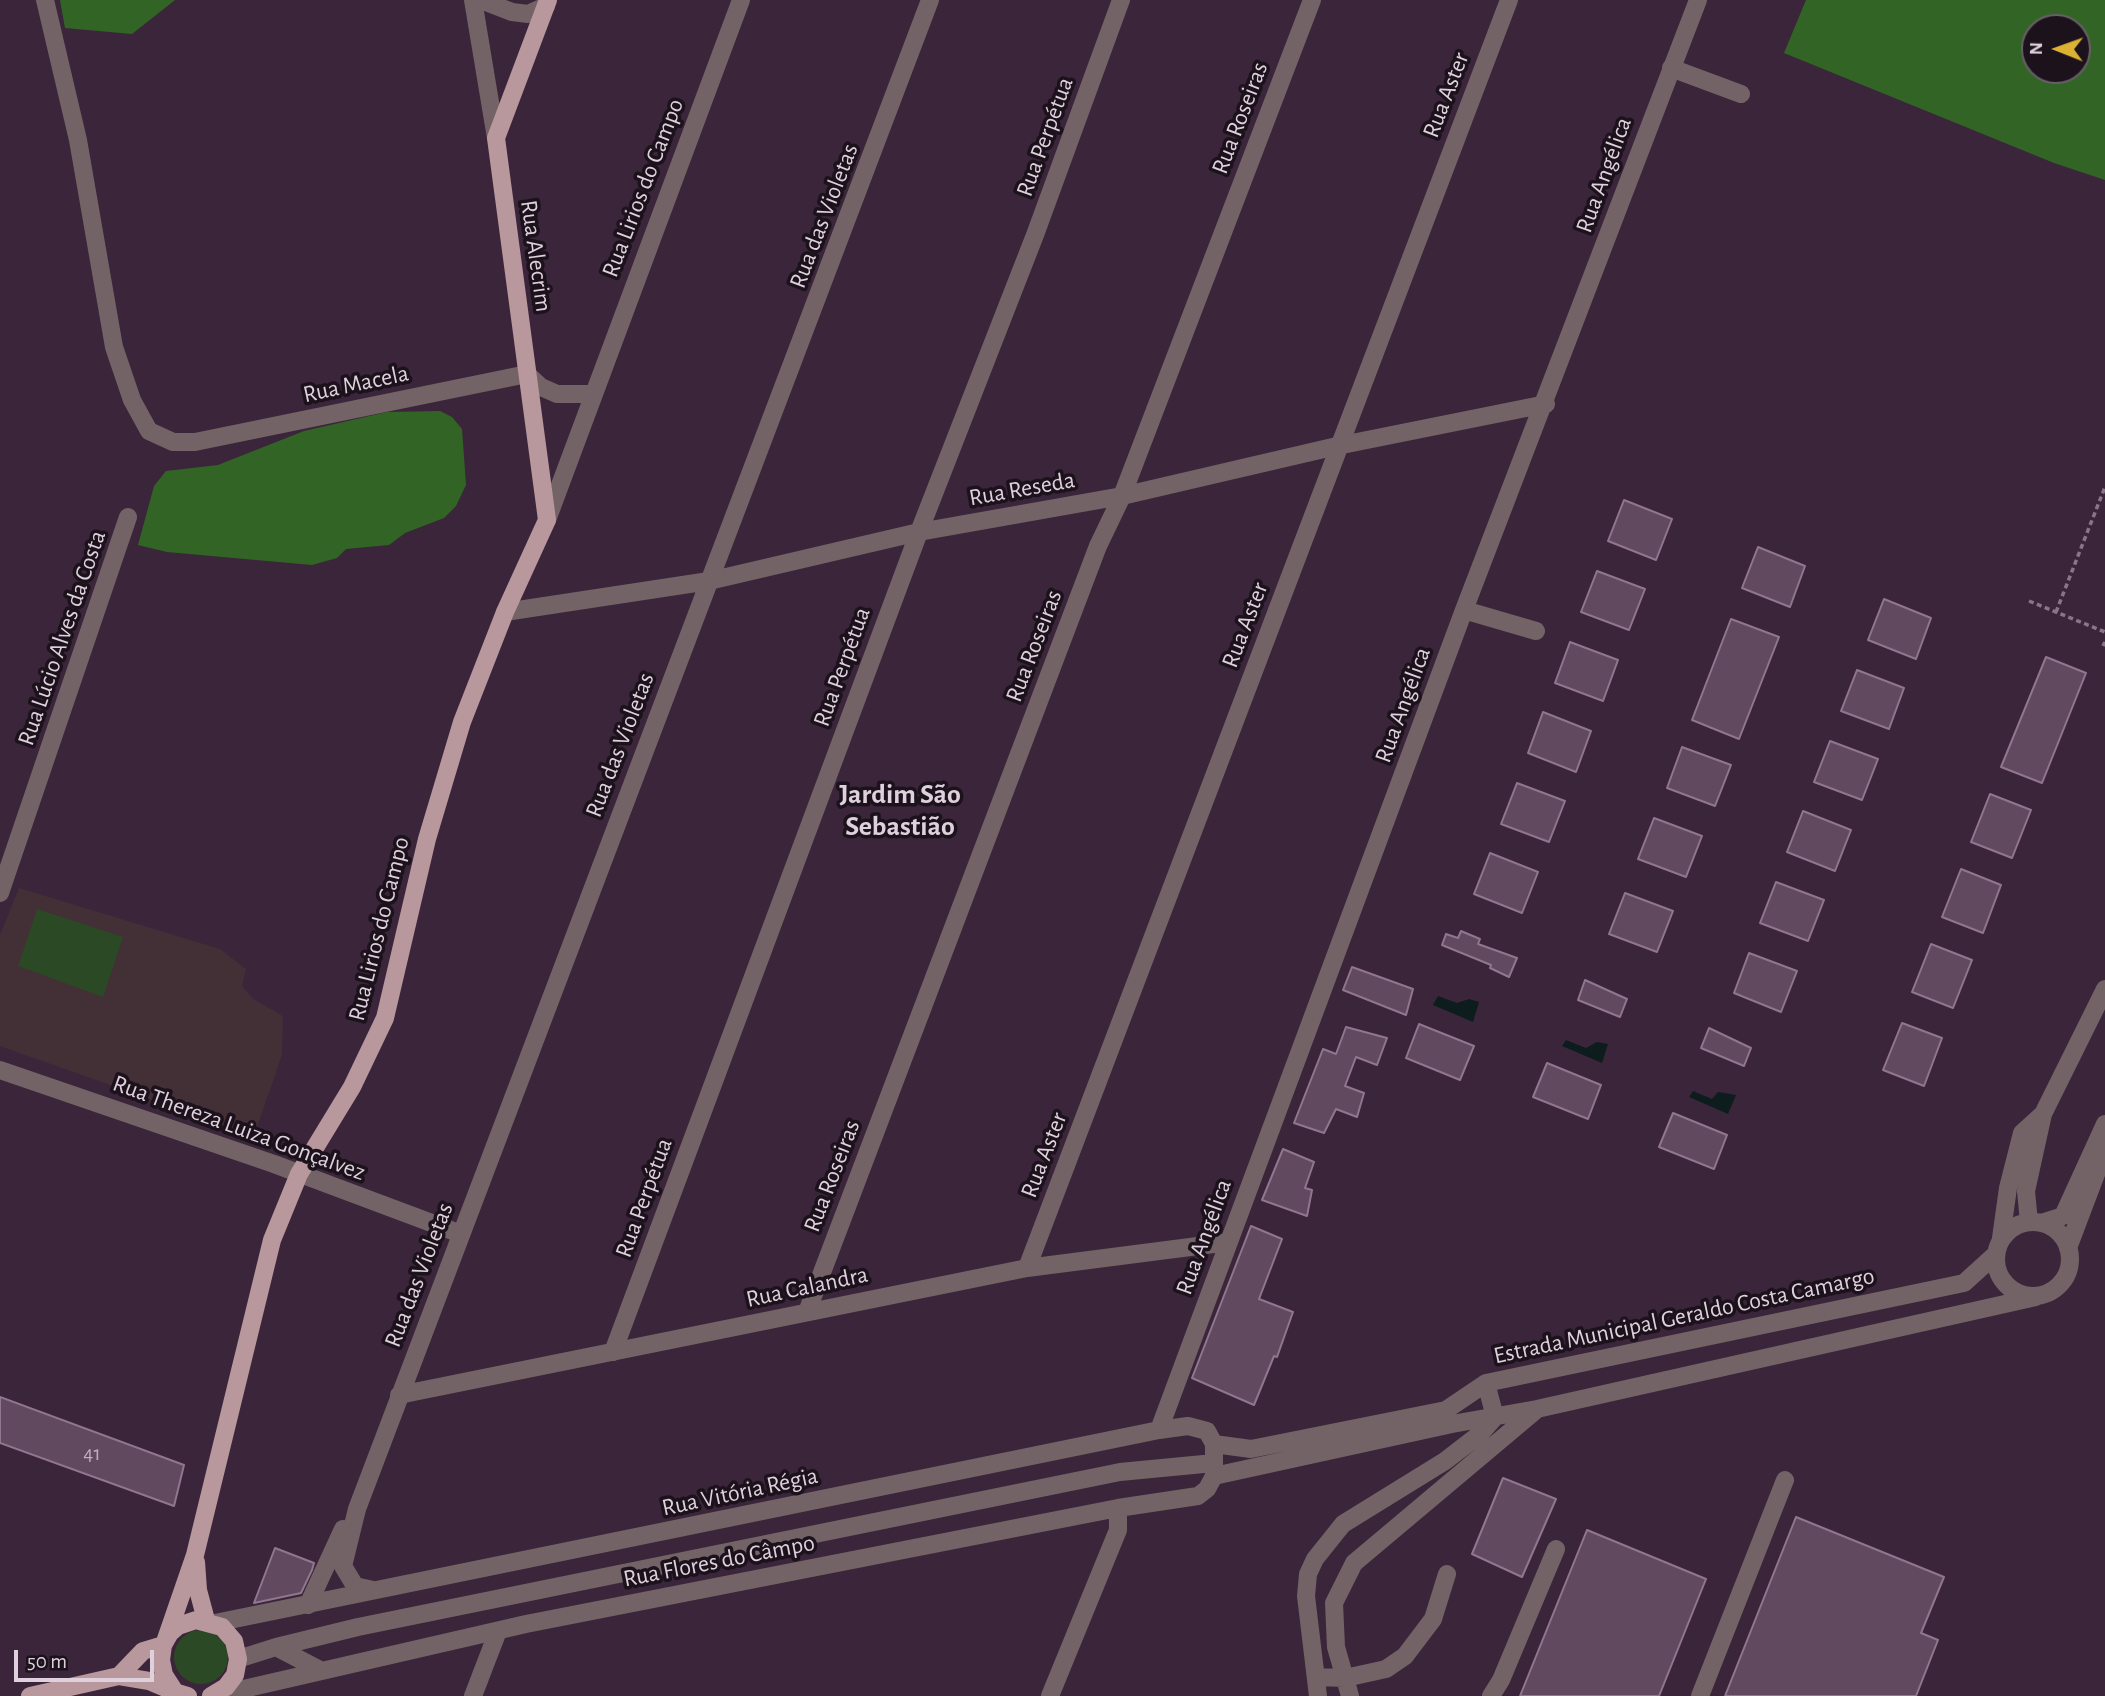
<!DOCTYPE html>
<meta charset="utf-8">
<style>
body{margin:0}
#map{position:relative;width:2105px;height:1696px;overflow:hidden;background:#3b253a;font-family:"Alegreya Sans",sans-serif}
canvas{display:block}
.north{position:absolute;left:2021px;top:14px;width:70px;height:70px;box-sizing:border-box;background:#1c121c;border:2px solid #6a5e69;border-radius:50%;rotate:271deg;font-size:19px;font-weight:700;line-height:28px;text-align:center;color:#dfd0dd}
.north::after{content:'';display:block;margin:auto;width:24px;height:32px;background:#dbb233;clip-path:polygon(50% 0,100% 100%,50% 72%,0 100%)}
.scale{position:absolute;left:14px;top:1650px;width:140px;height:32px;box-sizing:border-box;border:4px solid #dfd0dd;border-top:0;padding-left:9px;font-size:21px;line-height:24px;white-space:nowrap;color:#dfd0dd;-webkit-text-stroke:5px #1c121c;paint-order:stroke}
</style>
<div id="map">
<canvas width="2105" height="1696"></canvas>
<div class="north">N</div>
<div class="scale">50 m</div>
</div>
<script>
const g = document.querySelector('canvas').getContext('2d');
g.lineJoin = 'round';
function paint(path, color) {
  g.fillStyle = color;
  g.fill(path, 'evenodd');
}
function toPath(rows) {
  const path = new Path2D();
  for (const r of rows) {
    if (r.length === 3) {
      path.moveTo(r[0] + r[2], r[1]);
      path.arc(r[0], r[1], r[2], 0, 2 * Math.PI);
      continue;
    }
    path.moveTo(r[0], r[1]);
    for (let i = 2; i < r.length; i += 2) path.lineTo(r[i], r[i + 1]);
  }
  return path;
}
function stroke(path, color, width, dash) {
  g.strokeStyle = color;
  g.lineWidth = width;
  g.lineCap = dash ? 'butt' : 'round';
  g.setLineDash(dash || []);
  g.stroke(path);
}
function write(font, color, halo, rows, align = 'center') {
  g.font = font + ' "Alegreya Sans",sans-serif';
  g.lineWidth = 7;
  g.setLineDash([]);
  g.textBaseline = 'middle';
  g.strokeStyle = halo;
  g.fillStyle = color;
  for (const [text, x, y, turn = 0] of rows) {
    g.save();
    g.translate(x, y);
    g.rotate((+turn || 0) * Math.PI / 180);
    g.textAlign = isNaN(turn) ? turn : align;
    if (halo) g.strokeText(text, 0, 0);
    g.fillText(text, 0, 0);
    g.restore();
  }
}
const education = toPath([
 [19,888,220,949,246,969,242,986,253,999,283,1016,282,1055,254,1136,0,1046,0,935]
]);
const green = toPath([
 [37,909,123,937,103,997,18,966],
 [201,1657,27]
]);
const forest = toPath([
 [60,0,175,0,132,34,65,28],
 [1806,0,2105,0,2105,180,2054,163,1784,53],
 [2035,28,2077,28,2077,70,2035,70],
 [440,411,452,417,462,429,466,485,456,506,444,518,405,533,389,545,346,549,337,558,312,565,167,552,138,545,154,486,166,471,218,465,304,431,387,412]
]);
const water = toPath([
 [1438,996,1457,1003,1469,999,1479,1002,1473,1022,1433,1005],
 [1566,1040,1586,1048,1597,1042,1608,1044,1602,1063,1562,1046],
 [1693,1091,1712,1099,1718,1092,1736,1095,1728,1114,1689,1097]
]);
const building = toPath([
 [1624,500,1672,519,1656,560,1608,541,1624,500],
 [1758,547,1805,566,1790,607,1742,588,1758,547],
 [1597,571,1645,589,1629,630,1581,612,1597,571],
 [1884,599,1931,618,1916,659,1868,640,1884,599],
 [1731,619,1779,637,1739,739,1692,720,1731,619],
 [1570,642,1618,660,1603,701,1555,683,1570,642],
 [2046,657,2086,673,2042,783,2001,767,2046,657],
 [1857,670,1904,688,1889,729,1841,711,1857,670],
 [1543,712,1591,731,1576,772,1528,753,1543,712],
 [1830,741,1878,759,1862,800,1814,782,1830,741],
 [1682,747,1731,765,1715,806,1667,788,1682,747],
 [1517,783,1565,801,1549,842,1501,824,1517,783],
 [1990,794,2031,810,2012,858,1971,842,1990,794],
 [1803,811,1851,830,1835,871,1787,852,1803,811],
 [1654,818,1702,836,1686,877,1638,859,1654,818],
 [1490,853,1538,872,1522,913,1474,894,1490,853],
 [1961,869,2001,885,1983,933,1942,917,1961,869],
 [1776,882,1824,900,1808,941,1760,923,1776,882],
 [1625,893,1673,911,1657,952,1609,934,1625,893],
 [1461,931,1480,939,1478,944,1517,958,1509,977,1490,968,1491,965,1442,945,1446,934,1458,938,1461,931],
 [1931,944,1972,960,1953,1008,1912,992,1931,944],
 [1749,953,1797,971,1781,1012,1734,993,1749,953],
 [1352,967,1413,989,1406,1015,1343,990,1352,967],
 [1585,980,1627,999,1620,1017,1578,1000,1585,980],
 [1902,1023,1942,1038,1924,1086,1883,1070,1902,1023],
 [1419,1024,1474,1046,1460,1080,1406,1058,1419,1024],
 [1346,1027,1387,1038,1377,1065,1356,1057,1345,1086,1364,1093,1357,1117,1336,1109,1324,1133,1294,1123,1323,1049,1336,1054,1346,1027],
 [1709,1028,1751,1048,1744,1066,1701,1048,1709,1028],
 [1547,1063,1601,1085,1588,1119,1533,1097,1547,1063],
 [1673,1113,1727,1135,1714,1169,1659,1147,1673,1113],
 [1283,1149,1314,1162,1305,1188,1312,1190,1307,1216,1262,1200,1283,1149],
 [1251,1226,1282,1239,1259,1299,1293,1312,1277,1357,1274,1356,1254,1405,1192,1378,1251,1226],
 [0,1397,184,1465,174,1506,0,1443,0,1397],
 [1503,1478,1556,1499,1522,1577,1472,1554,1503,1478],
 [1796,1517,1944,1577,1921,1633,1938,1640,1916,1696,1725,1696,1796,1517],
 [1587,1530,1706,1579,1659,1696,1520,1696,1587,1530],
 [275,1548,314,1563,312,1570,301,1593,254,1603,275,1548]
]);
const path = toPath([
 [2029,601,2105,632],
 [2056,612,2105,487],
 [2103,646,2105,642]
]);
const minor = toPath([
 [45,0,78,140,114,347,132,400,149,431,173,442,195,442,527,374,541,387,557,394,592,394],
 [473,0,496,138],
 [481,0,512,12,528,14,546,6],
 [1671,68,1741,94],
 [547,520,741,0],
 [1464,610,1536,631],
 [505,612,709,581,919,532,1122,496,1337,446,1546,404],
 [0,893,128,517],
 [0,1070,274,1164,461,1234],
 [2029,1222,2026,1191,2043,1114,2105,989],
 [2033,1259,37],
 [2041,1223,2063,1216,2105,1124],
 [2001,1238,2008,1188,2022,1133,2043,1114],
 [2068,1248,2104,1153],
 [1027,1268,1509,0],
 [807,1312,1098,546,1122,496,1312,0],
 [613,1352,919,532,1035,235,1121,0],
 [399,1395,1027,1268,1229,1242],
 [1159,1430,1464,610,1698,0],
 [1214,1444,1251,1449,1446,1410,1486,1383,1964,1283,1996,1254],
 [1214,1476,1452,1424,1537,1409,2036,1297],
 [373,1590,355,1586,343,1566,357,1509,930,0],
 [308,1605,343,1529],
 [276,1647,320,1670],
 [238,1659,276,1647,358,1627,1120,1472,1214,1463],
 [1316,1677,1345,1678,1386,1669,1405,1656,1433,1619,1447,1574],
 [213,1696,526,1624,1118,1508,1198,1496,1207,1489,1214,1476,1214,1444,1207,1431,1188,1426,1159,1430,215,1623],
 [473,1696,498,1631],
 [1050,1696,1118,1530,1118,1508],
 [1318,1696,1306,1596,1308,1574,1315,1559,1343,1524,1445,1461,1480,1434,1495,1417,1486,1383],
 [1350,1696,1336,1647,1334,1603,1354,1563,1536,1410],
 [1491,1696,1501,1680,1556,1549],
 [1700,1696,1785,1480]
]);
const major = toPath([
 [196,1562,198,1590,206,1620],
 [165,1642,195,1555,272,1240,299,1174,352,1087,385,1018,427,839,462,722,505,612,547,520,496,138,548,0],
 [119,1676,143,1651,163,1645],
 [30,1696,119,1676,149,1681,175,1692],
 [188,1696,175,1692,164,1675,161,1660,163,1645,170,1633,178,1626,196,1620,222,1627,234,1641,238,1659,235,1675,226,1687,211,1696]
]);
const numberNames = [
 ["41",92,1454]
];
const streetNames = [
 ["Rua Aster",1446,95,-69],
 ["Rua Roseiras",1240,118,-69],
 ["Rua Perpétua",1045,137,-70],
 ["Rua Angélica",1604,175,-70],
 ["Rua Lirios do Campo",643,188,-69],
 ["Rua das Violetas",824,216,-69],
 ["Rua Alecrim",536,256,82],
 ["Rua Macela",356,384,-12],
 ["Rua Reseda",1022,489,-10],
 ["Rua Aster",1245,625,-69],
 ["Rua Lúcio Alves da Costa",62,638,-71],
 ["Rua Roseiras",1034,646,-69],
 ["Rua Perpétua",842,667,-70],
 ["Rua Angélica",1403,705,-70],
 ["Rua das Violetas",620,745,-69],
 ["Rua Lirios do Campo",379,929,-76],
 ["Rua Thereza Luiza Gonçalvez",239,1128,20],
 ["Rua Aster",1044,1155,-69],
 ["Rua Roseiras",832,1176,-69],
 ["Rua Perpétua",644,1198,-70],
 ["Rua Angélica",1204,1237,-70],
 ["Rua das Violetas",419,1275,-69],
 ["Rua Calandra",807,1287,-12],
 ["Estrada Municipal Geraldo Costa Camargo",1684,1316,-12],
 ["Rua Vitória Régia",740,1492,-12],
 ["Rua Flores do Câmpo",719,1561,-11]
];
const quarterNames = [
 ["Jardim São",900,795],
 ["Sebastião",900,827]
];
paint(education, '#432f36');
paint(green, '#2c4925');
paint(forest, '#326525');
paint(water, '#0d1d1e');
paint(building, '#61495f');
stroke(building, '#90768e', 2);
stroke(path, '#887687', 3.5, [5, 3.5]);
stroke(minor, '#736366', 18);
stroke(major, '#b8979d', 18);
write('21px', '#c0aebe', null, numberNames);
write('24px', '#dfd0dd', '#1c121c', streetNames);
write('bold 28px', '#dfd0dd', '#1c121c', quarterNames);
</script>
